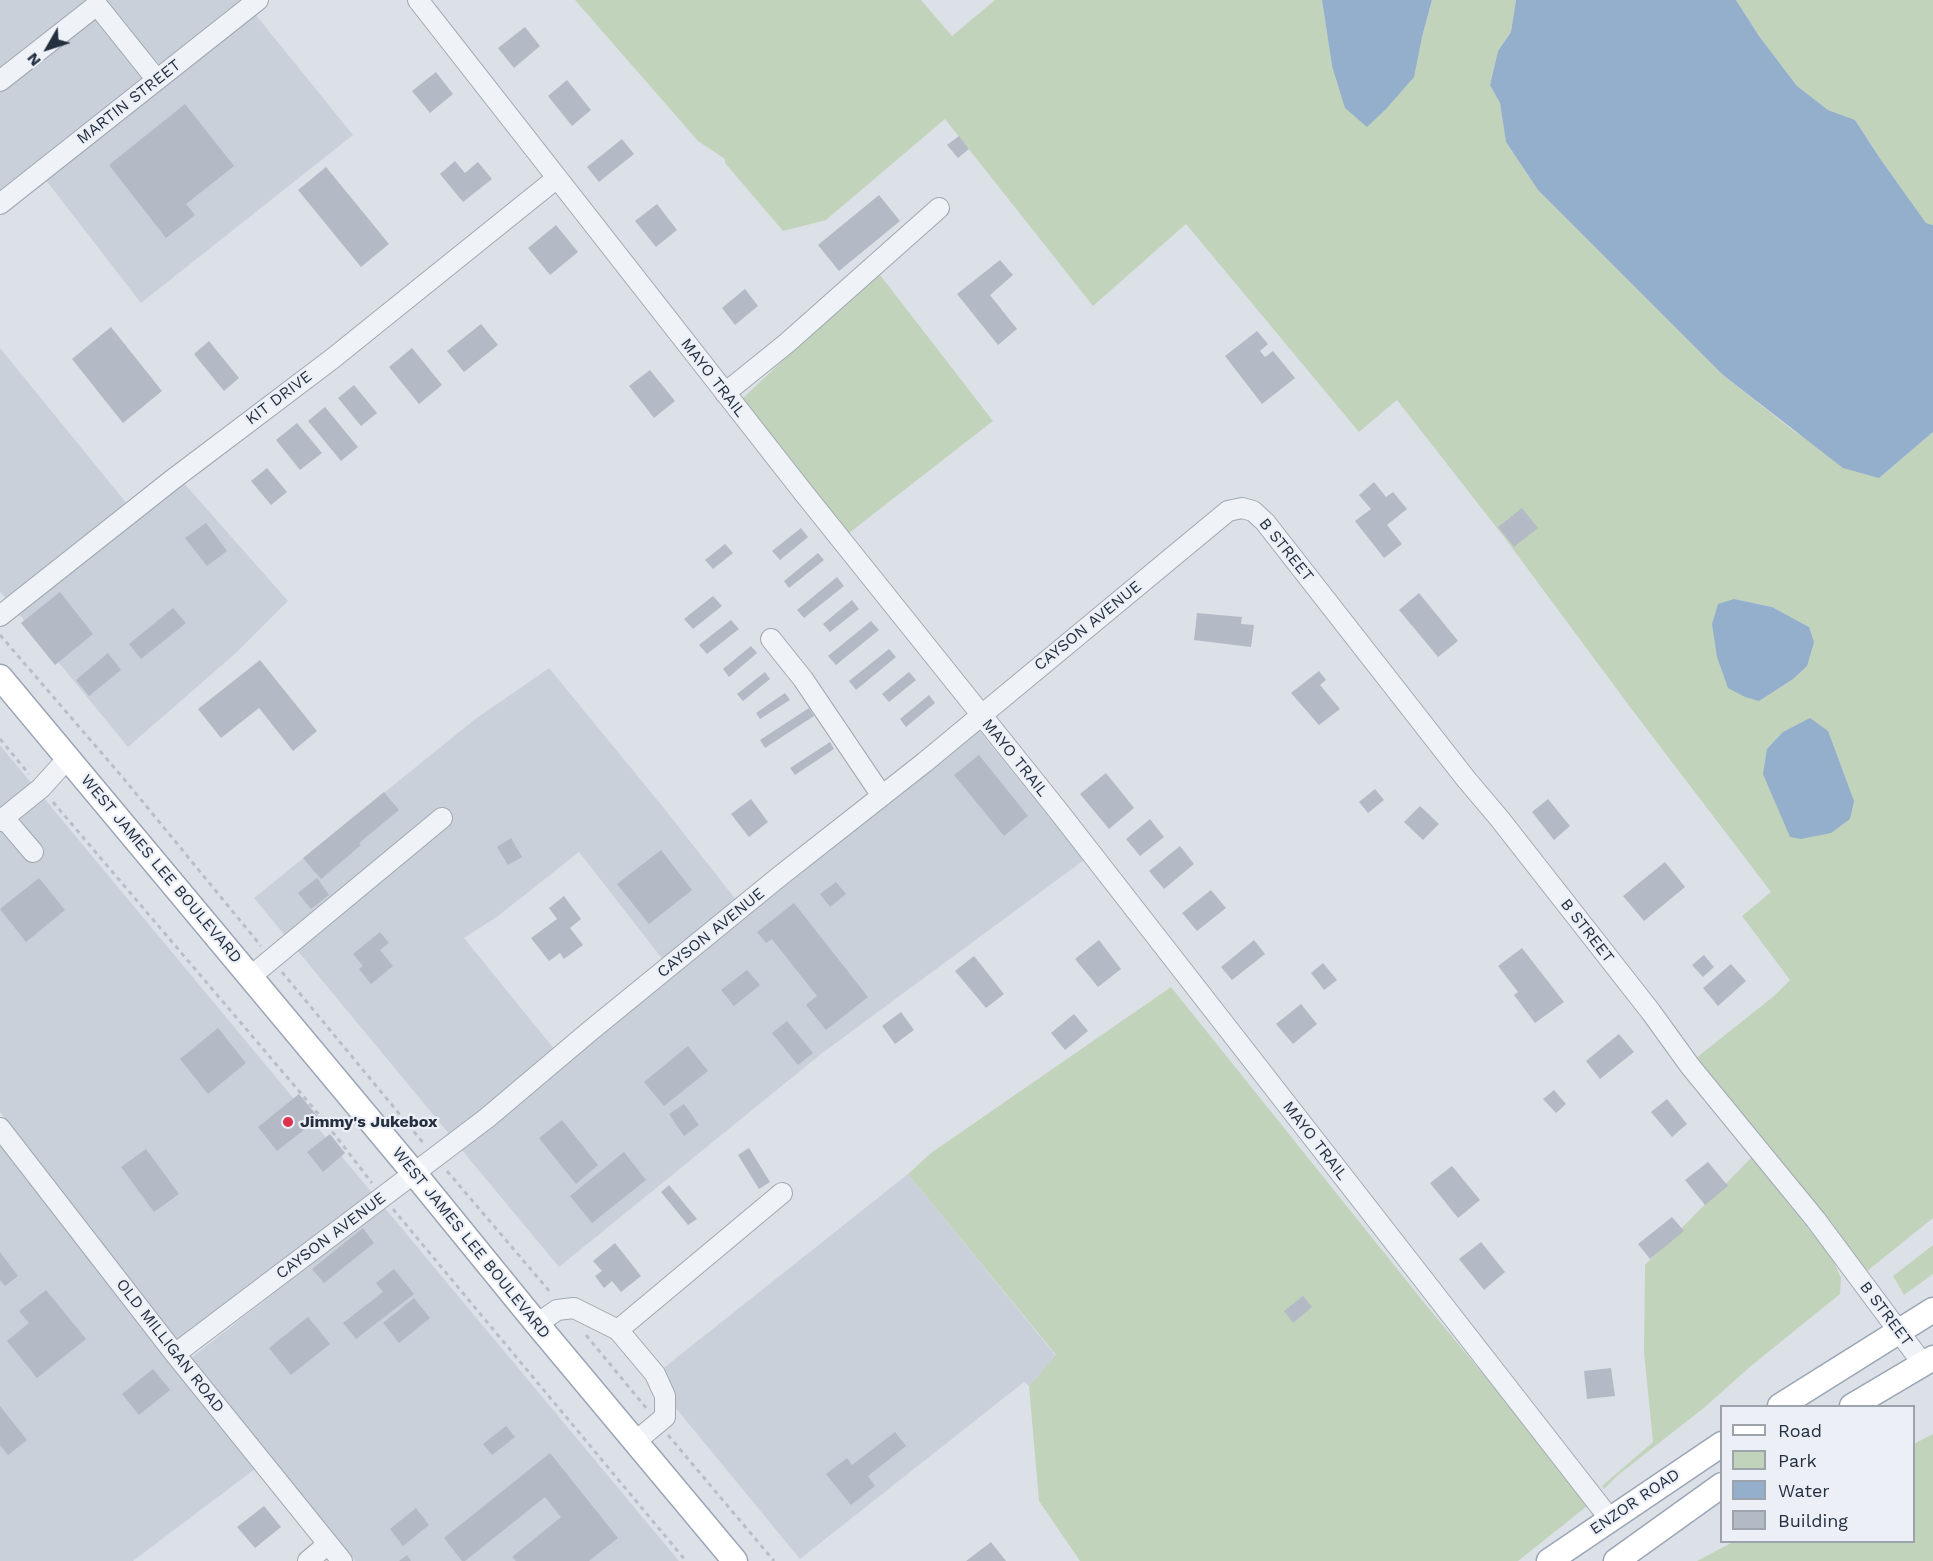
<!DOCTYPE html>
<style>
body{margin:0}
#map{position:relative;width:1933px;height:1561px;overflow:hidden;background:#dce1e8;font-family:"Work Sans",sans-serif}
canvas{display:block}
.legend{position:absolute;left:1720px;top:1405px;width:195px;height:138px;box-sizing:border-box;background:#ecf0f6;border:2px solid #9ca3ad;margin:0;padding:8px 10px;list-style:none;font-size:18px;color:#242f40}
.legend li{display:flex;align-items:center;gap:12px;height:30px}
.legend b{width:30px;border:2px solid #9ca3ad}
.north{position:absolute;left:18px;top:18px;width:60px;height:60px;-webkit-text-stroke:4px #ecf0f6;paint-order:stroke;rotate:231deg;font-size:16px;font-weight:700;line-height:24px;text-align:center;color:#242f40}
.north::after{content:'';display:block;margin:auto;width:21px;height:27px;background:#242f40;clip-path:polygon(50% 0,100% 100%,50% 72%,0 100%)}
</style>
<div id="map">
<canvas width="1933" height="1561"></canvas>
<ul class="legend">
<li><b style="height:8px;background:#fff"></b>Road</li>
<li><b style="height:16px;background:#c2d3bc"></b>Park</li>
<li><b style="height:16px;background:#93afcc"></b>Water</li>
<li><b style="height:16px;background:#b3bac5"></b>Building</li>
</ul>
<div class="north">N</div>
</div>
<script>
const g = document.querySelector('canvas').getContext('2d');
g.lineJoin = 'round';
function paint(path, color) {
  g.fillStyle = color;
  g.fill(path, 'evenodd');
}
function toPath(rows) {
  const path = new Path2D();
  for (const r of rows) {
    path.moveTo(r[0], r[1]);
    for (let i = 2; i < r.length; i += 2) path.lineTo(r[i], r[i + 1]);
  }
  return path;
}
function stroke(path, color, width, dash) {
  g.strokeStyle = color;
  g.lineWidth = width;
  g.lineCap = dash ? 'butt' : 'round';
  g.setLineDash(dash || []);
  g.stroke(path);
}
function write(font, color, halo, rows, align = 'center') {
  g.font = font + ' "Work Sans",sans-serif';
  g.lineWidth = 4.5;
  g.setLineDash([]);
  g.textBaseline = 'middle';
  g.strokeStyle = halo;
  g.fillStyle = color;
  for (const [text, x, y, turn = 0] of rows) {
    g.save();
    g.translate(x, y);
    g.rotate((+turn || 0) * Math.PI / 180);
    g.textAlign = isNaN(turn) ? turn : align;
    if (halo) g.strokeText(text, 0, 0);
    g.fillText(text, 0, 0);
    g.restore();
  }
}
const built = toPath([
 [0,0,243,0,0,193],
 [255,14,353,135,141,303,45,179],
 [0,348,128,505,7,600,0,592],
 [183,482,288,601,237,652,128,747,18,613],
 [549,668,663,807,737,901,664,961,579,852,498,916,464,938,555,1050,482,1111,450,1135,254,898,474,720],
 [978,729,1084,860,821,1054,559,1267,461,1149,785,883],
 [0,745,32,784,0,810],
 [43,797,373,1194,177,1342,0,1112,0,832],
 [0,1145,172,1367,255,1469,133,1561,0,1561],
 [908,1174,1056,1356,1029,1386,1024,1382,800,1559,651,1378],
 [384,1207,679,1561,355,1561,191,1358]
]);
const green = toPath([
 [575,0,921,0,952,36,995,0,1322,0,1332,66,1422,37,1432,0,1516,0,1511,32,1498,51,1490,85,1500,102,1506,142,1538,190,1723,375,1795,432,1879,478,1933,432,1933,1218,1861,1276,1849,1247,1824,1214,1696,1058,1774,996,1790,980,1742,916,1771,892,1633,711,1504,537,1397,400,1359,432,1186,224,1093,306,945,119,826,220,783,231,725,163,725,159,698,141],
 [1734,599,1772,607,1809,627],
 [1736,0,1933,0,1933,225,1926,223,1879,157,1855,120,1828,110,1797,86,1759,36],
 [877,271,993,421,849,533,742,399],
 [1171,987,1422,1300,1482,1373,1515,1408,1591,1503,1518,1561,1080,1561,1039,1501,1029,1386,1056,1355,908,1174,931,1153],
 [1752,1157,1832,1258,1841,1278,1840,1294,1751,1366,1705,1407,1618,1475,1604,1489,1602,1486,1653,1442,1644,1352,1645,1265],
 [1933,1245,1933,1274,1904,1295,1893,1276],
 [1933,1434,1933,1561,1697,1561,1733,1542,1914,1542,1914,1444]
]);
const water = toPath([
 [1322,0,1432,0,1422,37,1414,77,1386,109,1367,127,1345,108,1332,66],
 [1516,0,1736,0,1759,36,1797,86,1828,110,1855,120,1879,157,1926,223,1933,225,1933,432,1879,478,1843,468,1723,375,1538,190,1506,142,1500,103,1490,85,1498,51,1511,32],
 [1734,599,1772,607,1809,627,1814,642,1807,666,1793,679,1759,701,1745,697,1728,688,1717,657,1712,624,1718,604],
 [1810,718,1828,731,1854,801,1850,819,1831,833,1801,839,1790,837,1763,774,1767,749,1783,732]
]);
const building = toPath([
 [525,27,540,46,514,68,498,48],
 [436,72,453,94,430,113,412,91],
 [567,80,591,110,572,126,548,96],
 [185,104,234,166,186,204,195,215,166,238,109,165],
 [959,136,969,149,958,158,947,145],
 [622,139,634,154,599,182,587,167],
 [455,161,465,173,478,162,492,179,463,202,440,174],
 [326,167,389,244,361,267,298,190],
 [879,195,900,221,839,271,818,245],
 [657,204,677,230,656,247,635,221],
 [556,225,578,252,550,275,528,248],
 [1000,260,1013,275,990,295,1017,329,998,345,957,294],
 [745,289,758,306,735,325,722,308],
 [481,324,498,345,464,372,447,351],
 [111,327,162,391,123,423,72,359],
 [1257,331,1268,344,1260,351,1265,357,1273,351,1295,378,1262,404,1225,356],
 [209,341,239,378,224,391,194,354],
 [412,348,442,385,419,404,389,367],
 [650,370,675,401,654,418,629,386],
 [354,385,377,413,361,426,338,398],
 [325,407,358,447,341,461,308,421],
 [297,423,322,453,300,470,276,440],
 [267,468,287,492,271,505,251,481],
 [1374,482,1386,497,1393,492,1407,509,1387,525,1402,544,1384,558,1355,521,1371,509,1359,495],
 [1522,508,1538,528,1514,547,1498,527],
 [206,523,227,551,207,566,185,538],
 [801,528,808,537,780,560,772,551],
 [725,544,733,553,713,569,705,560],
 [818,553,824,560,789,588,784,581],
 [837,577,844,586,804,618,797,610],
 [60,592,93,634,55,665,21,623],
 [1419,593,1458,641,1438,657,1399,610],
 [713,596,722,606,693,629,684,619],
 [852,600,859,609,830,632,823,624],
 [173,608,186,623,141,659,129,644],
 [1197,613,1242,617,1241,624,1254,625,1251,647,1194,640],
 [731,620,739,629,707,654,699,645],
 [871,621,879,630,836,665,828,656],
 [751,646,757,653,729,677,723,669],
 [889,649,896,657,856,690,849,681],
 [108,653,121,670,89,696,76,680],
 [260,660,317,731,293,751,259,708,221,738,198,709],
 [1319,671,1326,680,1320,685,1340,709,1319,725,1291,693],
 [765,672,770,679,743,701,737,694],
 [909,672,916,680,889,702,882,694],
 [785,693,790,700,760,719,756,713],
 [929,695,935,703,906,727,900,719],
 [809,708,814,716,765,748,760,740],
 [830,742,834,749,795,775,790,768],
 [979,755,1028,816,1004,836,954,775],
 [1106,773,1134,808,1109,829,1080,794],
 [1375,789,1384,800,1368,813,1359,802],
 [384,792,399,810,359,843,361,845,321,879,303,858],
 [751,799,768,822,749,837,731,814],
 [1548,799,1570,826,1554,840,1532,812],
 [1420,806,1439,824,1423,840,1404,822],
 [1150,819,1164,837,1140,856,1126,839],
 [511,838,522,857,508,865,497,847],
 [1180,846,1194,864,1164,889,1149,871],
 [661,850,692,890,649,924,617,884],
 [1665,862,1685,887,1644,921,1623,896],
 [39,878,65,910,26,942,0,909],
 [317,878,329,895,311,909,298,893],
 [836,882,846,894,830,907,820,894],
 [1211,890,1226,908,1197,931,1182,913],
 [564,896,581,919,570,928,583,945,564,959,560,953,549,961,531,938,557,919,549,908],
 [794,903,868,997,826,1030,806,1005,817,996,772,939,766,943,757,932],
 [380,932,389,943,380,950,393,966,371,984,359,969,363,966,353,954],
 [1099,940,1121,969,1098,987,1075,959],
 [1254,940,1265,954,1232,980,1221,967],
 [1522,948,1564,1002,1535,1023,1514,995,1518,992,1498,966],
 [1704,955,1714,967,1703,977,1692,965],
 [974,956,1004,994,986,1008,955,971],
 [1323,963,1337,980,1324,990,1311,973],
 [1731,964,1746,981,1718,1006,1703,988],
 [747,970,760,985,734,1006,721,990],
 [1301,1004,1317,1024,1293,1044,1276,1024],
 [901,1012,914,1030,895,1044,882,1026],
 [1074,1014,1088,1031,1065,1050,1051,1033],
 [787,1021,813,1053,798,1065,772,1033],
 [218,1028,246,1063,208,1094,180,1059],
 [1619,1034,1634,1052,1600,1079,1586,1061],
 [688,1046,708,1071,664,1106,644,1082],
 [1554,1090,1566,1104,1556,1113,1543,1099],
 [299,1094,319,1118,277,1151,258,1127],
 [1667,1099,1687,1124,1672,1137,1651,1112],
 [684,1104,699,1125,684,1136,669,1114],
 [562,1120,598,1165,576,1184,539,1138],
 [330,1134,345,1153,323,1172,307,1152],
 [749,1148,770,1182,759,1189,738,1155],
 [146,1149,179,1194,154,1212,121,1167],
 [624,1152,646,1180,592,1223,570,1196],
 [1708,1162,1728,1186,1705,1205,1685,1180],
 [1452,1166,1480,1200,1458,1218,1430,1183],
 [669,1185,697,1219,688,1225,661,1192],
 [1672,1217,1684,1231,1650,1259,1638,1244],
 [363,1228,374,1243,324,1283,312,1269],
 [1481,1242,1505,1272,1484,1290,1459,1259],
 [615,1243,641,1276,621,1292,612,1281,604,1288,595,1276,602,1271,593,1261],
 [0,1252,18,1276,5,1286,0,1280],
 [394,1269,414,1294,356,1339,343,1323,383,1292,376,1283],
 [46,1290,86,1339,37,1378,7,1341,29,1323,19,1311],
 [1303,1296,1312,1307,1293,1323,1284,1311],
 [414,1298,430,1318,399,1343,383,1323],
 [308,1317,330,1344,291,1375,269,1348],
 [1611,1368,1615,1396,1587,1399,1584,1371],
 [153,1369,170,1390,139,1415,122,1394],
 [0,1406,27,1440,8,1455,0,1445],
 [506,1426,515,1437,492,1455,483,1444],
 [895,1432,906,1446,868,1476,875,1486,851,1505,826,1474,847,1458,852,1465],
 [550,1453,618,1538,589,1561,516,1561,512,1557,561,1517,545,1497,465,1561,462,1561,444,1538],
 [264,1506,281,1527,255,1548,237,1527],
 [416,1508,429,1525,403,1546,390,1529],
 [991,1542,1006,1561,966,1561],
 [407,1555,411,1561,399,1561]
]);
const path = toPath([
 [0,635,124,779,261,946],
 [0,739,29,774],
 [53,802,321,1117,372,1183],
 [282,972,425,1145],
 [447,1171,551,1293],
 [393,1209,686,1561],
 [586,1335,647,1409],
 [668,1435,774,1561]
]);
const minor = toPath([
 [418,0,803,492,1056,808,1610,1519],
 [0,81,97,5,157,80],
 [0,204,258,0],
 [725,393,787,343,939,208],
 [0,616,172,480,332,359,557,178],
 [771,639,803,679,882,796],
 [4,818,33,852],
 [0,821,41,788,68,758],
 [250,977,442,818],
 [0,1128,175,1354,342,1561],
 [537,1324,557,1310,574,1308,618,1330,655,1374,665,1396,665,1417,635,1442],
 [618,1330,782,1193],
 [175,1354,487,1118,590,1031,780,876,925,762,1228,511,1242,508,1253,511,1265,522,1466,779,1499,818,1651,1012,1690,1066,1816,1220,1923,1364],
 [308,1561,328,1544]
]);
const major = toPath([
 [0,677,414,1173,537,1324,735,1561],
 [1780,1406,1933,1310],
 [1852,1406,1933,1358],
 [1549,1561,1722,1444],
 [1616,1561,1722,1485]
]);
const markers = [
 [288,1122,6,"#db334e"]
];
const streetNames = [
 ["MARTIN STREET",129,102,-38],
 ["MAYO TRAIL",713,378,52],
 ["KIT DRIVE",279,398,-37],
 ["B STREET",1286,550,51],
 ["CAYSON AVENUE",1088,626,-39],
 ["MAYO TRAIL",1015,758,51],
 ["WEST JAMES LEE BOULEVARD",161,869,50],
 ["B STREET",1587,931,52],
 ["CAYSON AVENUE",711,933,-39],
 ["MAYO TRAIL",1315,1141,52],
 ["CAYSON AVENUE",331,1236,-37],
 ["WEST JAMES LEE BOULEVARD",471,1243,51],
 ["B STREET",1886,1314,53],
 ["OLD MILLIGAN ROAD",170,1346,52],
 ["ENZOR ROAD",1635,1502,-34]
];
const poiNames = [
 ["Jimmy's Jukebox",300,1122]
];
paint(built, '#cad0da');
paint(green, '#c2d3bc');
paint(water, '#93afcc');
paint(building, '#b3bac5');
stroke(minor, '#a1a8b2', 22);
stroke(major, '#9aa5b5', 27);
stroke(path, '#babfc7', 3, [4.5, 4.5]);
stroke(minor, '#eff2f6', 20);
stroke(major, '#fff', 24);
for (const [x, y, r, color] of markers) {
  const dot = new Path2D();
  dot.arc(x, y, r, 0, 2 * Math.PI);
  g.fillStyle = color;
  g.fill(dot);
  stroke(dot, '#ecf0f6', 2);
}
write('16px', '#242f40', '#ecf0f6', streetNames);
write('bold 16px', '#242f40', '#ecf0f6', poiNames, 'left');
</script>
